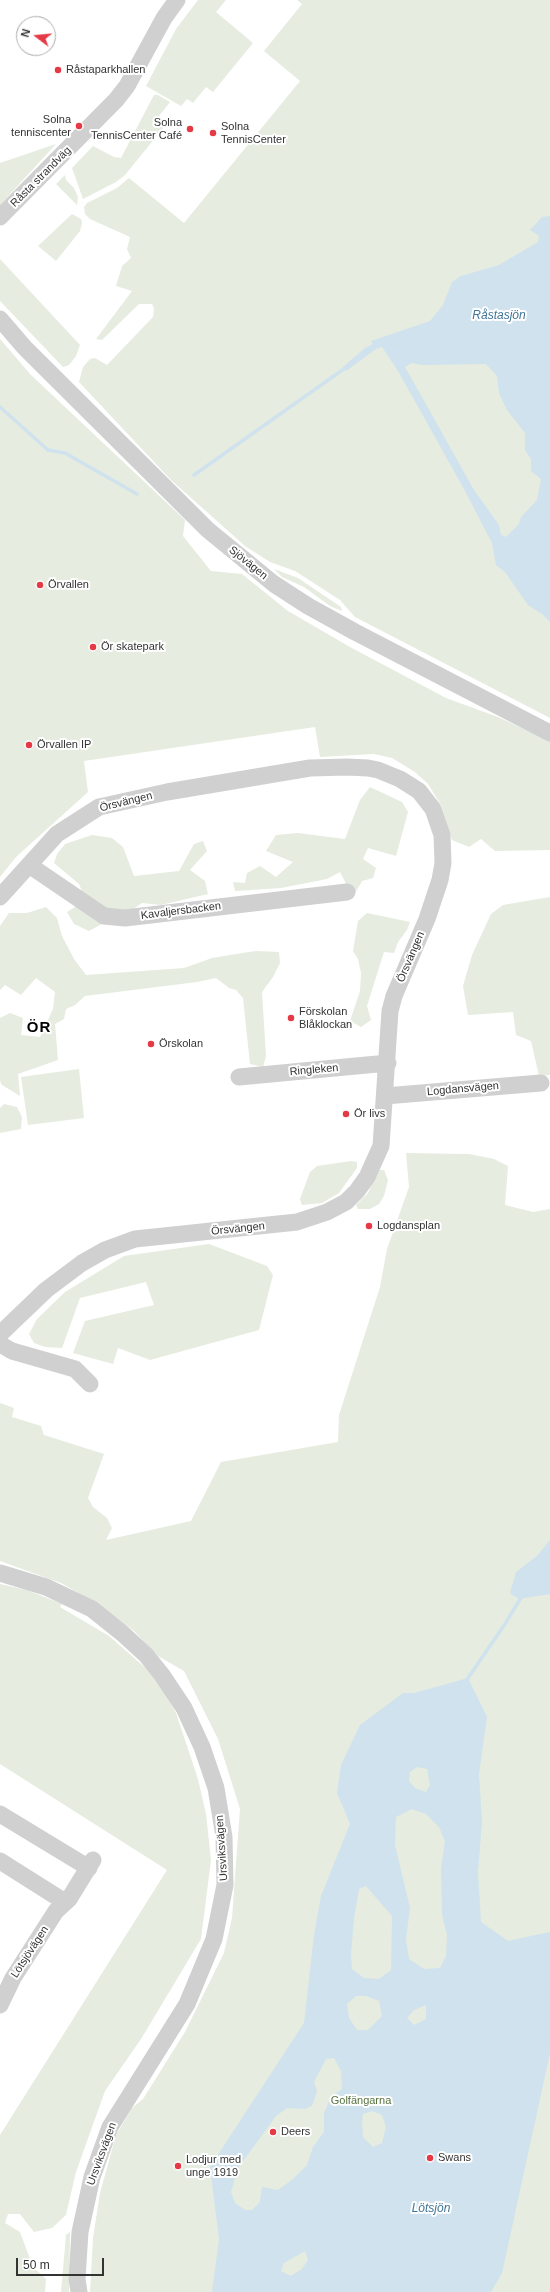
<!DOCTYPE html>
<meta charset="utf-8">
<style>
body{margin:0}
#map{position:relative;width:550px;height:2292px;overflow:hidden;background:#fff;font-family:Arial,sans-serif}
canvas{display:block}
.north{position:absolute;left:16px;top:16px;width:40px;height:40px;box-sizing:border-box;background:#fff;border:1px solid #adadad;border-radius:50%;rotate:286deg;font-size:11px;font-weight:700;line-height:16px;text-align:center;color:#333}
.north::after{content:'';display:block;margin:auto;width:14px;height:18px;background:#e63946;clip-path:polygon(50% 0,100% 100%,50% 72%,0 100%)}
.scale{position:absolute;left:16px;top:2258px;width:88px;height:18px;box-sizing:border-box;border:2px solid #333;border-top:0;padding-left:5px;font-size:12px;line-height:14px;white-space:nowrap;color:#333;-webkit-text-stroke:3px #fff;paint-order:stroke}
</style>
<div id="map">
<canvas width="550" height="2292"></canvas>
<div class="north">N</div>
<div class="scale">50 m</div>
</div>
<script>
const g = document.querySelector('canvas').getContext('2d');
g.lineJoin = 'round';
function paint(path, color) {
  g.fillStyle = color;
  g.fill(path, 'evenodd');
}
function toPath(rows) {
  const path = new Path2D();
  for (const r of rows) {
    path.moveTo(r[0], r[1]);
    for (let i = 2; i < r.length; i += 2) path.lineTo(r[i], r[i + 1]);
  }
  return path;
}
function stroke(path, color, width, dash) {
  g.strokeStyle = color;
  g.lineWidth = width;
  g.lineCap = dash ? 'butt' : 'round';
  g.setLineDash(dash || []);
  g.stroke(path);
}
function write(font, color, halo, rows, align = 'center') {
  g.font = font + ' Arial,sans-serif';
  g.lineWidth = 4;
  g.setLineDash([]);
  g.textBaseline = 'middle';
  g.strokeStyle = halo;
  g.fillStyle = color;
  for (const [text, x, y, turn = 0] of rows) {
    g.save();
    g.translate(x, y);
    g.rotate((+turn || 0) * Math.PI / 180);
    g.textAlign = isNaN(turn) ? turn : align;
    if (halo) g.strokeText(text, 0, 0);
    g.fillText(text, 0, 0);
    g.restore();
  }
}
const green = toPath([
 [198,0,226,0,216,12,253,43,213,92,206,87,193,103,187,99,181,106,146,86,176,29],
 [297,0,550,0,550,718,355,617,340,600,295,571,270,562,245,546,171,480,79,382,83,367,90,359,95,358,107,365,153,317,154,308,152,304,139,304,102,340,96,339,132,291,116,286,122,266,131,258,127,249,130,237,90,219,85,214,84,207,87,203,117,188,129,178,184,223,300,81,264,51,302,4],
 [154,95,158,95,170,102,159,116,168,122,125,175,116,182,83,199,72,168,93,146,114,157,121,158],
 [56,144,0,205,0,163],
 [65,175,66,180,74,188,78,197,77,205,56,184],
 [72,214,81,219,82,223,80,231,56,261,38,246],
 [0,259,80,345,76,356,69,365,63,367,0,301],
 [0,339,31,375,185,520,183,536,211,571,242,574,288,611,350,647,446,698,498,717,550,741,550,850,495,851,481,839,469,847,452,840,441,805,428,784,415,772,392,758,374,754,320,757,315,727,84,761,88,792,16,857,0,877],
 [274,569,298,578,341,607,342,611,330,606,304,587,282,577],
 [370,787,402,802,408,812,396,856,368,848,363,859,376,868,373,878,362,881,353,897,340,872,327,879,281,888,235,891,233,882,245,883,247,873,260,866,276,877,293,862,266,851,276,835,298,833,345,839,360,800],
 [92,835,112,838,123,847,134,876,179,871,194,844,203,841,207,851,190,870,205,881,208,894,161,905,142,903,127,913,108,908,102,924,89,931,74,924,67,912,75,907,84,896,79,884,54,863,57,854,65,844],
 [550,897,550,1075,539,1076,531,1041,516,1035,513,1012,468,1015,463,986,472,955,491,914,503,905],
 [46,907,57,918,62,936,74,959,86,975,184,968,212,958,236,954,256,951,279,952,280,963,273,977,262,992,266,1056,263,1067,250,1064,243,998,236,990,229,988,216,978,197,982,85,996,75,1005,66,1009,64,1019,55,1024,58,1060,18,1074,20,1096,2,1085,0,1081,0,1018,10,1013,23,1018,21,1035,40,1037,53,1009,55,992,36,978,21,995,5,985,0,990,0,926,9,913,27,913],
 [367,913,410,922,407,930,398,942,394,953,384,952,367,1006,371,1020,361,1027,350,1021,360,991,361,973,358,959,353,951,358,921],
 [79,1069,84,1118,28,1125,21,1077],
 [4,1104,17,1107,22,1117,21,1129,0,1133,0,1108],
 [406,1153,469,1154,494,1159,508,1166,505,1205,533,1212,550,1209,550,2292,90,2292,93,2238,100,2193,116,2135,132,2108,143,2099,185,2032,224,1953,232,1918,240,1809,218,1739,184,1671,158,1656,134,1631,99,1605,61,1583,0,1561,0,1403,14,1408,12,1417,41,1426,44,1435,104,1454,88,1498,93,1507,107,1518,112,1528,106,1540,191,1521,221,1462,338,1442,339,1415,380,1287,387,1249,409,1187],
 [351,1161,357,1162,357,1168,339,1193,322,1203,302,1205,300,1199,310,1172,317,1166],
 [378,1170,384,1170,388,1180,384,1196,379,1204,370,1209,358,1209,356,1205,368,1193],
 [209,1244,267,1266,273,1275,259,1330,150,1360,118,1348,113,1364,73,1353,85,1321,154,1305,146,1282,80,1298,62,1348,45,1347,34,1343,29,1334,37,1319,65,1292,124,1256],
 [0,1584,27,1590,62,1604,60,1607,109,1636,157,1678,176,1713,198,1779,206,1814,211,1860,201,1939,141,2039,105,2091,76,2172,66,2215,52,2228,34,2232,20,2214,8,2214,5,2223,20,2232,33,2267,46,2279,45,2292,0,2292,0,2135,167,1870,0,1764],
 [70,2232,69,2292,61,2292,66,2235]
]);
const water = toPath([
 [550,216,550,622,542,614,528,605,505,572,496,565,492,543,464,489,398,371,382,347,376,349,346,371,343,367,365,348,373,344,371,341,430,321,443,305,452,282,461,276,499,265,538,242,539,236,530,230,542,217],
 [412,363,422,365,486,364,497,376,499,393,507,410,525,433,525,450,531,459,531,471,541,479,537,500,521,517,519,524,506,537,501,535,499,525,474,490,405,367],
 [550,1540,550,1594,519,1599,510,1593,516,1572,537,1556],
 [468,1678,487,1717,479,1774,482,1822,478,1872,481,1922,508,1941,550,1932,550,2053,502,2273,491,2292,212,2292,219,2239,210,2167,304,2023,314,1935,321,1896,350,1824,337,1793,341,1765,360,1725,403,1693,414,1693],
 [417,1767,427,1769,430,1785,426,1792,415,1788,409,1781,410,1772],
 [412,1809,426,1814,439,1827,445,1841,441,1868,442,1914,447,1935,446,1956,440,1968,424,1969,409,1959,406,1939,410,1908,395,1845,396,1817],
 [366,1886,392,1916,391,1970,379,1979,364,1978,352,1969,351,1955,354,1918,359,1889],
 [356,1996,366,1996,379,2001,382,2016,368,2030,357,2030,349,2018,347,2004],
 [426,2005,426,2019,414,2025,407,2018,414,2010],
 [334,2058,341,2071,342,2089,331,2097,324,2113,324,2132,313,2147,307,2165,293,2179,278,2190,262,2187,260,2202,252,2210,245,2210,235,2203,231,2192,238,2168,276,2116,287,2108,305,2109,312,2106,317,2091,314,2082,326,2059],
 [372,2111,382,2115,386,2127,382,2143,373,2147,363,2137,362,2122,363,2114],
 [305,2251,308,2260,302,2269,291,2276,281,2271,284,2263]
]);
const stream = toPath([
 [0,407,48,450,65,453,137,494],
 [194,475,348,366],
 [468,1678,505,1624,522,1596]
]);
const minor = toPath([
 [0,217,116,100,127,86,164,18,177,0],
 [0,319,25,348,208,530,274,584,308,606,355,632,550,733],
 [29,865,104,916,125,918,347,892],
 [0,897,57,834,99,807,167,792,310,768,347,767,368,768,378,770,400,779,419,791,433,809,442,835,443,863,440,880,427,919,394,996,390,1011,381,1146,367,1177,357,1191,346,1202,327,1212,297,1222,135,1239,105,1250,82,1263,46,1290,0,1334],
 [239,1077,388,1063],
 [385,1096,541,1083],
 [0,1344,12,1351,75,1369,90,1384],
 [0,1573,46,1587,92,1609,122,1633,146,1655,162,1675,184,1708,202,1747,216,1788,224,1837,225,1885,214,1939,187,2004,110,2127,92,2177,80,2232,77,2279,79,2292],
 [0,1814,89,1868],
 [0,1861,65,1902],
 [0,2005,13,1978,56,1911,69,1899,93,1860]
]);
const markers = [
 [58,70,4,"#e63946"],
 [79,126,4,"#e63946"],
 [190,129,4,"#e63946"],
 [213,133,4,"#e63946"],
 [40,585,4,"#e63946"],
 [93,647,4,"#e63946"],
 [29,745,4,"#e63946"],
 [291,1018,4,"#e63946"],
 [151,1044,4,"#e63946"],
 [346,1114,4,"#e63946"],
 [369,1226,4,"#e63946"],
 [273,2132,4,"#e63946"],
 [430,2158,4,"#e63946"],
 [178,2166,4,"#e63946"]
];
const poiNames = [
 ["Råstaparkhallen",66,70],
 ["Solna",71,120,"right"],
 ["tenniscenter",71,133,"right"],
 ["Solna",182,123,"right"],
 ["TennisCenter Café",182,136,"right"],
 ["Solna",221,127],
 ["TennisCenter",221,140],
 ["Örvallen",48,585],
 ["Ör skatepark",101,647],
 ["Örvallen IP",37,745],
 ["Förskolan",299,1012],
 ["Blåklockan",299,1025],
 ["Örskolan",159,1044],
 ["Ör livs",354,1114],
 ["Logdansplan",377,1226],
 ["Deers",281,2132],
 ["Swans",438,2158],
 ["Lodjur med",186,2160],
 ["unge 1919",186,2173]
];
const streetNames = [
 ["Råsta strandväg",41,177,-45],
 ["Sjövägen",248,563,39],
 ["Örsvängen",126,802,-14],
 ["Kavaljersbacken",181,911,-7],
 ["Örsvängen",411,957,-67],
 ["Ringleken",314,1070,-5],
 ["Logdansvägen",463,1089,-5],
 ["Örsvängen",238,1229,-6],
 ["Ursviksvägen",222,1848,-94],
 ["Lötsjövägen",30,1952,-57],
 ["Ursviksvägen",102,2154,-70]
];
const parkNames = [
 ["Golfängarna",361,2101]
];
const waterNames = [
 ["Råstasjön",499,316],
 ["Lötsjön",431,2209]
];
const districtNames = [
 ["ÖR",39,1028]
];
paint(green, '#e6ecdf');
paint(water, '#cfe2ee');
stroke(stream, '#cfe2ee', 3.5);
stroke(minor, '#d0d0d0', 17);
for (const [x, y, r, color] of markers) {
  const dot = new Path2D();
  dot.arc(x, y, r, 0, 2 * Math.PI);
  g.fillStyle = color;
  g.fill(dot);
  stroke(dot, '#fff', 1.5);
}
write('11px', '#333', '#fff', poiNames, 'left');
write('11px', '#333', '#fff', streetNames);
write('11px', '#56703f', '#fff', parkNames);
write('italic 12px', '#3f7597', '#fff', waterNames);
g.letterSpacing = '1px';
write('bold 15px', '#000', '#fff', districtNames);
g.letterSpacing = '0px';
</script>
